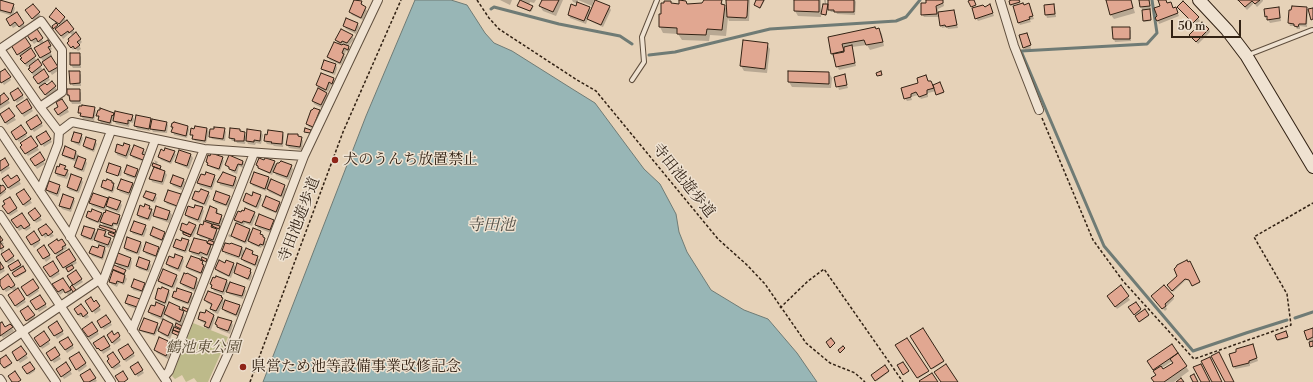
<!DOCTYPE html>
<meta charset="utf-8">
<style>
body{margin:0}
#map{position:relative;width:1313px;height:382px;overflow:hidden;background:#e6d2b8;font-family:"Libre Bodoni",serif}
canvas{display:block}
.scale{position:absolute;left:1171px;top:20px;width:70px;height:18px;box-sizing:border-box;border:2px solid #322214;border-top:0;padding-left:5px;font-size:12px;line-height:14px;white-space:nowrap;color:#322214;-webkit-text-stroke:3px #efe2d1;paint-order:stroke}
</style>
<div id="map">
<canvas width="1313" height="382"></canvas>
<div class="scale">50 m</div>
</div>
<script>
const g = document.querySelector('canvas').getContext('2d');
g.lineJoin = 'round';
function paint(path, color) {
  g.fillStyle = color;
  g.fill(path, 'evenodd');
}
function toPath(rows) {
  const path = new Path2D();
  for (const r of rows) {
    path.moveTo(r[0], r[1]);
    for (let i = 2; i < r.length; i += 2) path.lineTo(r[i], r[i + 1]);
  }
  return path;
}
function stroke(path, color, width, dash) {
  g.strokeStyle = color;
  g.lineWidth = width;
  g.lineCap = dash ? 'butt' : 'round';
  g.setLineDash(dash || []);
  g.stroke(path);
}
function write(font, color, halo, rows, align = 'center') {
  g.font = font + ' "Libre Bodoni","Noto Serif JP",serif';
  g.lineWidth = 3;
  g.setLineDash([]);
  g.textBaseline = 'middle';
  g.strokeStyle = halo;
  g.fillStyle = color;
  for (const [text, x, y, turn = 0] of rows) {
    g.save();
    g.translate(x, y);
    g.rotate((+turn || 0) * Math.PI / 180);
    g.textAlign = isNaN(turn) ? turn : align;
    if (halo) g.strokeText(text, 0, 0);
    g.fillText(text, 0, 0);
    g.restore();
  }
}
const green = toPath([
 [193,323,228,337,208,382,197,382,194,378,186,382,182,375,175,379,172,376]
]);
const water = toPath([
 [415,0,451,0,467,5,485,33,494,43,512,51,574,90,595,103,644,169,660,184,676,214,679,232,687,252,711,290,744,310,768,319,797,353,817,382,263,382,366,116,415,0]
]);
const shadow = toPath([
 [356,0,361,2,367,11,363,20,352,15,350,12],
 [500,0,512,0,510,5],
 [522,0,536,0,534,3,530,2,529,5,533,8,531,12,519,7,518,6,523,2],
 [543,0,563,0,556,16,543,11,540,6],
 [572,0,594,0,592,6,578,0,577,3,589,8,591,12,609,7,611,10,603,27,590,21,588,18,586,24,570,18,569,15,576,7,578,4,573,2],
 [706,0,721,1,727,10,728,0,750,0,749,21,729,21,728,18,726,36,710,35,709,41,682,40,678,34,663,33,660,27,662,15,670,2,672,4,680,5,686,2,687,5,703,4],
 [757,0,765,0,760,9,755,5],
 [795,0,821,0,821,17,798,16,795,11],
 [824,0,826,0,826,5,828,6,826,16,822,14,825,5],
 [829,0,855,0,856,2,855,15,837,14,836,12,831,12,829,9],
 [927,0,943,0,944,6,938,9,938,13,953,11,955,14,958,28,948,29,947,27,942,28,939,17,924,17,922,14,927,4],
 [1015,0,1018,0,1019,3,1011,6,1010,2],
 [1107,0,1131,0,1135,13,1114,19,1111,15],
 [1139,0,1150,0,1151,9,1149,9,1151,21,1144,22,1140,0],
 [1160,0,1165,0,1167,4,1177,11,1179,16,1159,24,1158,21,1162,6],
 [1238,0,1263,0,1263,1,1257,7,1254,3,1247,10],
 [0,4,13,5,15,8,13,16,0,12],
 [33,5,41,16,34,21,28,13],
 [1029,5,1034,19,1030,20,1031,22,1020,25,1018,22],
 [1054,5,1055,8,1056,17,1047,18,1046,15],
 [984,8,991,8,994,16,978,21,976,18],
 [1278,8,1280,11,1281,21,1270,23,1266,16],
 [1307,8,1308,10,1307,27,1300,26,1300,29,1297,29,1295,26,1290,26,1289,23],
 [1180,10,1198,18,1200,21,1195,25],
 [17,13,25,26,21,29,18,25,13,28,7,20],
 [50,17,64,18,82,42,79,45,81,49,78,51,75,48,73,50,70,46,73,36,70,33,63,39,56,28,55,29,54,28,56,24,58,28,61,26,52,20],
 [358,24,359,27,356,34,346,29,344,26],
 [1129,28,1131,31,1131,41,1115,42,1114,39],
 [879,29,882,34,884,46,870,50,867,45,852,47,856,66,839,70,832,54,829,38],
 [1209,29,1210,32,1198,44,1190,35],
 [28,36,42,39,44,43,47,41,52,49,49,51,52,55,50,56,59,70,52,75,35,49,41,45,38,41,34,44],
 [352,36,354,39,348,47,350,50,349,52,346,51,344,56,345,57,341,65,330,60,328,57,339,45,336,40],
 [1028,37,1031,49,1025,50,1024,48],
 [25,38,36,60,50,80,44,84,46,86,52,82,57,90,47,97,31,72,29,65,27,67,23,62,22,56,20,57,13,46],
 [744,41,767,44,770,49,767,73,744,71,741,66],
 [71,54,79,54,81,57,81,68,73,68,71,65],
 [325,61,336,65,337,68,335,75,324,71,322,68],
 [5,70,11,80,4,85,0,79,0,73],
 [79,72,81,75,81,86,73,86,71,83],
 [829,73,832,78,831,88,792,87,789,82],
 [844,75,848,88,839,90,835,77],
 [926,76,928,82,931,82,933,86,940,83,944,93,938,95,936,91,928,93,928,97,921,99,918,95,911,97,912,100,907,101,905,98],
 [333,79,335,82,333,86,331,85,328,92,325,91,328,96,322,108,314,104,313,101,319,88,317,85],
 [18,89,24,98,17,103,11,94],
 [79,90,81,93,81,104,72,104,68,95],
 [4,94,10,103,0,109,0,97],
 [62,100,69,112,60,117,56,110,60,107],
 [26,101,33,111,24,117,18,107],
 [94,108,96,111,94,121,83,119,79,112],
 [9,110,16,120,7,125,1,115],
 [319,111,321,114,314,129,309,127,307,124],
 [113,114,115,117,132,116,134,119,133,123,130,122,129,127,116,124,113,119,111,125,101,123,97,115],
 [37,116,43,126,34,132,27,122],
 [150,119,152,123,166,122,168,125,167,133,153,132,151,128,150,131,137,129,135,126],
 [21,127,27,136,19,142,12,132],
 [172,127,188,127,189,130,187,138,174,135],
 [195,127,207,129,209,132,206,143,195,141,191,134,195,130],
 [224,129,226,132,225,141,212,139,210,136,215,131],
 [46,132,52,142,44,147,38,137],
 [241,132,244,133,247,138,261,132,263,135,261,144,256,143,255,145,248,144,246,139,245,144,237,143,236,141,232,141,230,138],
 [283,133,284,136,283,147,274,146,273,145,267,144,265,141],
 [81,135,83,138,80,146,74,143,72,140],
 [31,137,39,150,28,156,23,150],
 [299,138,301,138,303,141,302,150,289,148,287,145],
 [95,141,97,144,94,152,86,149,84,146],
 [118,146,123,148,129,146,131,149,127,159,117,155,116,152],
 [143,149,145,152,144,156,146,159,145,162,133,158,131,155],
 [179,151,191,155,193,158,189,169,178,164,176,161],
 [76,152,78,155,77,157,85,160,87,163,84,172,77,170,75,167,77,162,64,157,63,154],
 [174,152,176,155,171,164,161,160,159,157],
 [39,154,45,164,37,169,31,159],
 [211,157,222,158,224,161,220,171,210,167,207,161],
 [4,160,10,168,1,174,0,162],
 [154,160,158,162,156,165,159,170,165,172,167,175,163,185,152,182,151,179,155,167,153,166,156,165],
 [243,161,244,164,243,168,239,166,237,174,232,172,226,165],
 [274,162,277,166,291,166,293,169,289,180,276,175,274,171,272,175,261,170,257,165],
 [65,166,69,174,67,179,57,176,56,173],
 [121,168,122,171,121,176,108,171,108,173,107,172],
 [137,169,139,172,136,179,127,176,125,173],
 [16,176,21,184,10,190,3,179,10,180],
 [214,176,216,179,212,190,200,186,198,183],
 [236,178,237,181,234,189,220,185,219,182],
 [269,178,271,182,284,186,286,189,283,198,269,192,267,189,266,191,253,186,251,183],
 [81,179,83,182,79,193,69,190,68,187],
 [183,179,185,182,182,190,173,186,171,183],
 [112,182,115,187,113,193,104,190,102,187],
 [132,184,134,187,130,196,120,192,118,189],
 [3,186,6,192,0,197,0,187],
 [59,186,61,189,58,197,49,193,47,190],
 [24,191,32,203,25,207,18,195],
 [208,193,210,196,206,206,195,202,193,199],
 [155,195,157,198,155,203,146,200,144,197],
 [180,195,182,198,179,208,167,204,165,201],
 [260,196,262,199,258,209,246,204,244,201,252,197],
 [229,197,231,200,228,207,215,203,214,200],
 [10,198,18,211,10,216,4,206],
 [73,198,75,201,71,212,62,209,60,206],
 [107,199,109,202,120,202,122,205,119,213,109,209,107,206,105,211,92,206,90,203],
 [280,203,281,206,278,214,265,209,263,206],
 [150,207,153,213,150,221,139,218,138,215,145,208],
 [157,208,170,212,172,215,169,223,156,218,154,216],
 [202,208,204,211,200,223,188,218,186,215,195,209],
 [217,209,218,212,218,214,221,216,223,219,220,226,219,226,220,229,216,228,218,233,215,242,212,241,214,244,213,246,209,244,212,249,209,257,202,255,201,257,192,254,190,251,207,242,208,244,210,240,200,237,198,234,208,224,206,220],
 [35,210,42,220,36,223,30,213],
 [101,213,103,217,119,216,121,219,118,226,114,225,113,230,116,232,116,233,113,232,115,237,110,235,110,231,101,228,100,227,104,227,101,221,100,224,89,220,87,217],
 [254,213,256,216,252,226,245,223,244,225,237,223,235,220],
 [22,215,31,228,26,231,24,228,19,231,13,221],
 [273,220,275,223,271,233,258,228,256,225],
 [46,225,54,236,50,238,49,235,45,238,40,230],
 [195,225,197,228,193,237,184,235,181,230],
 [145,226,147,229,144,237,133,234,131,231],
 [94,230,97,235,105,232,107,235,106,237,110,239,112,242,109,248,97,243,94,238,93,241,83,238,82,235],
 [249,230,252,234,260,232,266,242,264,247,262,246,261,248,251,244,248,240,246,244,234,239,232,236],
 [34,233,40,243,34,248,27,237],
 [164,233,166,236,164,242,153,238,151,235],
 [229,234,231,235,231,238,228,236],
 [0,238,4,244,1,245,4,250,1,253],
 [61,240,67,248,63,251,64,253,75,260,77,263,72,266,73,270,69,272,67,269,66,270,50,245],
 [188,241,190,244,186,253,176,250,174,247,182,242],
 [141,243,142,246,139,255,126,251,125,248],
 [226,244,231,246,232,244,242,247,245,253,246,249,253,252,254,256,257,257,259,260,256,267,244,262,242,259,243,259,244,257,224,251,224,252,223,251],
 [100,246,105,248,106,251,103,260,92,256,90,253,99,249],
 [44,247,51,258,46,262,38,250],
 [158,247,160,250,157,258,146,254,144,251],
 [8,250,15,260,8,264,2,254],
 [225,253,241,258,240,259,225,254],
 [176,255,183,258,184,261,180,272,169,267,167,264,174,259],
 [202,258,207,261,207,262,202,260,205,269,202,275,189,270,187,267,201,262],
 [131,259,132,262,130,270,118,266,116,263],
 [18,261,26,272,17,278,10,267],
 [149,262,151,265,149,272,139,269,137,266],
 [1190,262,1199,283,1193,286,1190,280,1186,280,1173,292,1169,286,1178,277,1187,263],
 [52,263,60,274,52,279,45,268],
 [233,263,236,268,250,269,252,276,250,281,237,275,234,270,231,278,218,272,216,269,226,264],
 [0,264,5,271,0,274],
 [113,269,125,271,125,276,127,279,124,285,119,283,117,287,111,284,110,281,114,271],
 [76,272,83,282,75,287,69,276],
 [8,276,26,302,17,308,9,295,14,292,12,289,6,292,0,284,0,281],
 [176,276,178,279,174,289,161,284,159,281],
 [63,279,72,293,68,295,65,291,60,295,55,288],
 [196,279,198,282,195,292,183,286,181,283],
 [32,280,39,291,29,298,22,287],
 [227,281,229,284,224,295,214,291,211,284],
 [144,284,146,287,144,293,133,290,132,287],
 [1120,287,1130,300,1117,309,1110,299],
 [244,288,246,291,243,299,229,294,228,291],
 [169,291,170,294,166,305,158,302,156,299],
 [191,294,193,297,189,305,175,300,173,297],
 [40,296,47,307,39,312,32,301],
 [1173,296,1174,299,1166,307,1167,309,1165,311,1154,299],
 [221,297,224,302,218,314,213,312,211,309,213,306,207,303,205,300],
 [139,300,139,310,128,306,126,303],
 [87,301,94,303,96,302,101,310,95,314],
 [1135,303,1141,311,1135,315,1129,308],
 [169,304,180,308,185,315,182,324,183,325,181,329,179,328,181,332,179,336,174,334,173,332,170,339,161,334,158,329,155,336,142,332,140,330,157,324,160,329,173,324,177,330,176,326,179,326,180,324,167,317,165,314,162,320,151,315,149,312,165,307,167,310],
 [81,305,89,317,85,319,83,315,80,317,75,309],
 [239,306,241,309,237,317,225,312,223,309],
 [28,307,36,319,29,323,21,312],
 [1145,311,1149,316,1140,322,1137,317],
 [106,316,112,325,104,330,98,321],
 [214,316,215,319,211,330,207,329,205,326,206,324,200,321,199,318],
 [231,322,233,325,230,334,220,330,216,324],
 [56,323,64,334,57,339,49,327],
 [92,323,99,334,90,340,83,329],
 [0,324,5,328,10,325,14,331,3,338,0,334],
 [1313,329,1313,347,1312,347,1308,339],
 [922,330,944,362,933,369,912,337],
 [44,333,50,344,42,349,36,338],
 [118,334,121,340,114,345,108,335,114,336],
 [1287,334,1288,338,1278,341,1276,336],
 [68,338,74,348,67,353,61,343],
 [103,338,111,349,103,354,101,350,99,351,95,343],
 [907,339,928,372,918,379,897,345],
 [167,341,172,348,168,359,157,353,155,350],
 [127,345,135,356,126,362,119,351],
 [1172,346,1189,371,1174,382,1155,382,1157,375,1148,362],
 [1172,361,1174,363,1163,370,1162,368],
 [1253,346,1258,361,1250,364,1250,366,1235,369,1234,366],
 [21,347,28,358,20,363,15,356],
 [54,348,61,359,54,363,47,353],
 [79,353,87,366,79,372,70,359],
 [113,354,121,366,114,370,108,361],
 [6,356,11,365,5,369,0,360],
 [30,363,35,371,29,375,24,367],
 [66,364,72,374,64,379,57,369],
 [138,364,144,373,138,377,131,368],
 [884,366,889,372,877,381,872,375],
 [90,370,97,381,95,382,85,382]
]);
const stream = toPath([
 [1152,0,1157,33,1147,44,1021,51,1104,246,1193,351,1246,333,1287,320],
 [491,9,494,7,559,24,620,36,632,44],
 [649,55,675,52,770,29,896,21,906,17,920,0],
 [1295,318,1313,312]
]);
const building = toPath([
 [0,0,14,4,11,13,0,10,0,0],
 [354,0,362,1,361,4,366,7,361,18,349,12,354,0],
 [520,0,533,6,530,11,517,6,520,0],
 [542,0,559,0,553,12,539,6,542,0],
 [595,0,610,6,601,25,587,19,595,0],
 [679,0,686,1,687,4,702,3,704,0,722,0,721,4,725,5,722,30,707,29,706,35,677,34,677,28,659,27,659,14,661,14,661,3,664,3,664,1,671,1,671,3,679,4,679,0],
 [726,0,748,0,747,16,746,18,727,17,726,0],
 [756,0,764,0,760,8,754,5,756,0],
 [794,0,819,0,819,12,794,11,794,0],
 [828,0,854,0,854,12,834,12,834,10,828,10,828,0],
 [926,0,943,0,943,3,936,6,937,14,921,15,921,3,926,3,926,0],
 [970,0,974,0,976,5,971,7,968,1,970,0],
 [1011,0,1019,0,1020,2,1010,5,1009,1,1011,0],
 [1106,0,1131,0,1133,8,1110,15,1106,0],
 [1139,0,1149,0,1150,6,1140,7,1139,0],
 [1158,0,1166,0,1167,3,1171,2,1173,8,1176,7,1178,13,1157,21,1155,18,1157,16,1154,8,1160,6,1158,0],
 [1238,0,1260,0,1255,4,1252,1,1245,7,1238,0],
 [1183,1,1199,17,1193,23,1177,7,1183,1],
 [577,2,590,7,584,21,568,15,571,4,576,6,577,2],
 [1023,3,1024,5,1029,3,1033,16,1029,17,1030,19,1018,23,1013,6,1023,3],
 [33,4,40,12,32,19,25,10,33,4],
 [823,4,828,4,826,15,821,14,823,4],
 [990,4,993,13,975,19,972,8,983,5,985,7,990,4],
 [1054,4,1055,14,1045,15,1044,5,1054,4],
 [1292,6,1307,7,1306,24,1299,24,1298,27,1294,26,1294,24,1288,23,1289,10,1291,10,1292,6],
 [1279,7,1280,18,1267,20,1267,16,1265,17,1264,9,1279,7],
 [56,8,65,17,59,24,49,17,56,8],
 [1313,8,1313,19,1311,20,1308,9,1313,8],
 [1150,9,1151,20,1143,21,1142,10,1150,9],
 [954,10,957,25,946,27,945,25,940,26,938,12,954,10],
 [17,12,24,23,19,27,15,22,10,26,6,19,17,12],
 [346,18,358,23,355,31,343,26,346,18],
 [67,20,74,29,69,33,68,31,61,36,55,29,67,20],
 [1202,22,1209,29,1196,42,1189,35,1202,22],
 [56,23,58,25,53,29,52,26,56,23],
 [875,27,876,29,879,28,883,42,866,45,864,40,842,44,844,51,831,54,828,37,875,27],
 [1112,27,1130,27,1130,39,1113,39,1112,27],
 [37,29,43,38,38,42,36,38,31,41,27,35,37,29],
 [341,29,353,35,347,43,342,41,341,43,335,40,341,29],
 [76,32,81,39,77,42,80,45,75,49,73,46,71,48,67,43,69,41,68,39,76,32],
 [1027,33,1031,45,1023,48,1019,35,1027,33],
 [25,37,31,46,17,55,11,45,25,37],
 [48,40,51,46,48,47,51,52,40,58,34,48,48,40],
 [743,40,768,43,765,69,740,66,743,40],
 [334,42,342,45,343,44,349,46,348,50,344,48,342,53,344,54,340,63,327,57,334,42],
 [852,45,855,63,836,67,833,54,844,52,844,47,852,45],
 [31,48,36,56,25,64,20,59,22,58,20,56,31,48],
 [70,53,80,53,80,65,70,65,70,53],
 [51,56,58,67,49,72,42,62,51,56],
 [38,59,42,65,32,73,28,69,30,68,29,66,38,59],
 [324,60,336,64,333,73,321,69,324,60],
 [5,69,11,77,1,83,0,81,0,72,5,69],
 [44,69,49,77,38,84,33,77,44,69],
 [69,71,80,71,80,83,70,84,69,71],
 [788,71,829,72,829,84,788,82,788,71],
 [881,71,882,75,877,76,876,73,881,71],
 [321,73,334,78,332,84,329,82,326,90,316,85,321,73],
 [845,74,847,85,836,87,834,77,845,74],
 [926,75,928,81,931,81,934,88,927,90,927,94,919,97,916,92,911,94,911,97,904,99,901,88,918,83,917,78,926,75],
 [52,81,56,86,45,95,39,87,45,83,47,85,52,81],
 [940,82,944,92,936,95,933,85,940,82],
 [18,88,23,95,14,101,10,93,18,88],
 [318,88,327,93,321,105,312,101,318,88],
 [67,89,80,89,80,101,70,101,69,95,67,95,67,89],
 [4,93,9,99,0,105,0,96,4,93],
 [27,99,32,108,22,114,16,106,27,99],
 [62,99,68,108,58,115,54,109,58,107,56,102,62,99],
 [82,105,95,107,93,118,80,116,81,113,78,113,79,106,82,106,82,105],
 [9,108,15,116,5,123,0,114,9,108],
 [100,108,114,113,113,116,112,115,110,123,98,120,99,116,96,116,98,110,100,110,100,108],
 [314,108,320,110,313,127,306,124,311,110,312,110,314,108],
 [115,111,133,115,131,121,128,120,128,124,113,121,115,111],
 [37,115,42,123,31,130,26,122,37,115],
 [136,115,151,118,149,129,134,126,136,115],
 [152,119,167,122,165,131,150,129,152,119],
 [174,122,188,126,186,136,171,132,173,127,171,127,172,123,173,123,174,122],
 [21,125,27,133,16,140,11,132,21,125],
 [195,126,207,128,205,141,192,139,193,135,190,135,191,128,194,129,195,126],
 [214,127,225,128,223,139,209,137,210,129,214,129,214,127],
 [230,128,240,129,240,131,245,132,244,141,234,141,235,139,229,138,230,128],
 [305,128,311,130,310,133,304,132,305,128],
 [247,129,261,131,260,141,254,140,254,142,246,141,247,129],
 [268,130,283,132,282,144,271,143,272,142,264,141,265,134,267,135,268,130],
 [46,131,51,139,41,145,36,137,46,131],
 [74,132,82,134,79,143,71,141,74,132],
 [288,134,298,134,298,136,302,137,300,147,286,145,288,134],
 [31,136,38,146,25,154,20,147,22,145,20,143,31,136],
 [86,137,96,140,93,150,83,146,86,137],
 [124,143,130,145,126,156,115,152,117,144,123,146,124,143],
 [134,145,144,149,142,154,145,155,143,160,130,155,134,145],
 [65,146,76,151,74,159,62,155,65,146],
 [165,148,175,151,170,162,158,157,161,149,164,151,165,148],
 [179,150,191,154,187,166,175,162,179,150],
 [40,152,45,160,35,166,30,159,40,152],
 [211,153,223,157,219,169,207,165,208,163,206,162,208,155,210,156,211,153],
 [229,155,243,161,242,165,238,164,235,171,229,169,229,167,225,165,229,155],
 [78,156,86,159,82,170,74,167,78,156],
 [5,158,9,165,0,171,0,161,5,158],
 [259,158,264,160,265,158,269,159,275,161,270,173,258,168,258,166,256,165,259,158],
 [281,161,292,165,287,177,273,172,277,163,279,163,281,161],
 [109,163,121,167,118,176,106,172,109,163],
 [153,163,161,166,160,169,152,166,153,163],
 [60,164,66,166,64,169,68,170,65,176,55,173,57,166,59,167,60,164],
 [127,165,138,169,135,177,124,173,127,165],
 [154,167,165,171,162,182,149,179,154,167],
 [206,172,215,175,211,187,197,183,201,174,205,175,206,172],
 [223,172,236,177,233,186,217,182,223,172],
 [254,172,269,177,265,189,250,183,254,172],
 [71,174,82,178,77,191,67,187,71,174],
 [8,175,11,179,17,175,20,180,8,188,2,179,8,175],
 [173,175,184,179,181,187,170,183,173,175],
 [107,179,112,181,112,183,114,183,112,191,101,187,103,180,106,181,107,179],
 [121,179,133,183,129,193,117,189,121,179],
 [271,179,285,185,281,196,267,189,271,179],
 [49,181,60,185,57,194,46,190,49,181],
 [0,185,1,186,3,185,6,189,0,194,0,185],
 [24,189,31,199,23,205,16,194,24,189],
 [201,189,209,192,204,204,192,199,195,191,199,192,201,189],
 [168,190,181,194,177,206,164,201,168,190],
 [146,191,156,194,153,201,143,197,146,191],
 [216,191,230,196,226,205,213,200,216,191],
 [253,192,261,195,256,207,243,201,246,193,252,196,253,192],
 [93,193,108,198,104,208,89,203,93,193],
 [63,194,74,198,70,209,59,206,63,194],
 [266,196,280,202,276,212,262,206,266,196],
 [10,197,17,208,8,214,2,206,5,204,3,201,10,197],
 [109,197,121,201,117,210,106,206,109,197],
 [145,204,150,206,149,209,152,209,148,219,137,215,140,205,144,207,145,204],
 [195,205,203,207,198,220,185,215,188,206,194,208,195,205],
 [156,206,170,211,167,220,153,216,156,206],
 [210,206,217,209,216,213,222,215,219,224,205,220,210,206],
 [35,208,41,216,34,221,28,213,35,208],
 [245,208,255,212,250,223,243,221,242,223,234,220,238,211,241,212,242,210,244,211,245,208],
 [92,209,102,213,98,222,86,217,88,211,91,212,92,209],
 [106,210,120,215,117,224,113,223,112,226,100,222,104,212,105,213,106,210],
 [22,213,30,225,24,229,21,225,17,228,11,220,22,213],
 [259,214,274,220,270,230,255,225,259,214],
 [134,221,146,225,142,235,130,231,134,221],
 [204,221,212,224,211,227,217,229,213,240,197,234,200,224,203,225,204,221],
 [189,222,196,225,191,235,180,230,182,223,187,225,189,222],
 [236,223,250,229,245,242,231,236,236,223],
 [46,224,53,232,48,236,46,233,42,236,38,229,46,224],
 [213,224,220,226,219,229,212,226,213,224],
 [100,225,116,230,115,233,99,227,100,225],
 [84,226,95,229,91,239,81,235,84,226],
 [153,227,165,232,162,240,150,235,153,227],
 [253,228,261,231,260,234,263,235,263,237,265,238,263,245,260,244,259,246,248,241,253,228],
 [98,229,106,231,104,236,111,238,108,245,94,240,98,229],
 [34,231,40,240,31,245,26,237,34,231],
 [109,232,115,234,114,237,108,234,109,232],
 [183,232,191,235,190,237,183,234,183,232],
 [0,236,3,240,0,242,4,247,0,249,0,236],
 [127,237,141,242,137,253,124,248,127,237],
 [182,238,189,240,185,251,173,247,176,239,181,241,182,238],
 [194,238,207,241,207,243,211,245,207,255,200,252,199,254,189,251,194,238],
 [57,239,58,241,62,239,66,245,62,247,63,249,55,254,48,245,57,239],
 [209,240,214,242,213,245,207,243,209,240],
 [146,242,159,247,156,256,143,251,146,242],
 [225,243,230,244,231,243,242,247,239,257,222,251,225,243],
 [44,245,50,255,43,259,37,250,44,245],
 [99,245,105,247,102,258,89,253,92,246,98,248,99,245],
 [246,248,253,251,252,254,258,256,255,265,241,259,246,248],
 [9,249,14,256,6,262,1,254,9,249],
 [69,249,76,260,63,268,56,257,69,249],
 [118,253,131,258,128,267,115,263,118,253],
 [175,254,183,257,178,269,166,264,169,256,174,258,175,254],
 [191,256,200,259,200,260,203,261,202,264,204,265,201,273,186,267,191,256],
 [139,257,150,261,147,270,136,266,139,257],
 [202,257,207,259,206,262,201,259,202,257],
 [18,260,21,265,11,271,8,266,18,260],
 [219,260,225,263,226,260,234,263,229,276,215,269,219,260],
 [1187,260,1188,262,1190,261,1200,282,1192,286,1189,280,1185,279,1172,291,1167,285,1177,276,1174,269,1176,267,1177,265,1187,260],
 [53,261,59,271,50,277,43,267,53,261],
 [0,262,4,268,0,270,0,262],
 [237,263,251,269,250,272,251,272,248,279,234,273,237,263],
 [72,265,74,268,68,272,66,268,72,265],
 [114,265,126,270,124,274,112,269,114,265],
 [23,266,26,271,15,277,12,273,23,266],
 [163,269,177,275,172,287,158,281,163,269],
 [76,270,82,279,73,285,67,276,76,270],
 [113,270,125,275,123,283,117,281,116,284,109,282,113,270],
 [184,273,186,274,187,273,197,278,194,289,180,283,184,273],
 [8,274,15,285,11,288,9,286,3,290,0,285,0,280,8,274],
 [216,276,227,280,223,292,211,288,212,285,210,284,213,277,215,278,216,276],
 [63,278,71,290,65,293,63,289,58,292,52,284,63,278],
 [33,279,39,288,27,296,21,287,33,279],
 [134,279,145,283,142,291,131,287,134,279],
 [230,282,245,287,242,296,226,292,230,282],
 [72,285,76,290,73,292,70,287,72,285],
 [1121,285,1129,296,1115,307,1107,296,1121,285],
 [1164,285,1174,296,1165,304,1166,306,1162,309,1151,296,1164,285],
 [162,287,169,290,165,303,155,299,158,288,161,289,162,287],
 [18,288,25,299,15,306,8,295,18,288],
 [177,288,192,293,188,303,172,297,174,291,176,292,177,288],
 [208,291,222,296,221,297,223,298,216,311,210,309,212,304,204,300,208,291],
 [40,295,46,304,36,310,30,301,40,295],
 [128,295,140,299,137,307,125,303,128,295],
 [91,297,94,302,96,300,100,306,92,312,85,301,91,297],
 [225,300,240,305,236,315,222,309,225,300],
 [156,302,165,306,161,317,148,312,151,305,155,306,156,302],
 [169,302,180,307,179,309,184,311,180,322,164,314,169,302],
 [1136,302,1141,309,1134,315,1128,307,1136,302],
 [81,304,88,313,83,317,81,313,78,315,74,309,81,304],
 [28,306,35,315,26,321,20,311,28,306],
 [183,307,188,309,187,312,182,309,183,307],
 [1145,309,1149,315,1139,322,1135,316,1145,309],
 [206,310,214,315,209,328,204,326,206,322,198,319,200,312,205,313,206,310],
 [106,315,111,322,101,328,97,321,106,315],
 [218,317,232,321,228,331,217,327,217,325,215,324,218,317],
 [144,318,158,323,154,334,139,330,144,318],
 [163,319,173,324,168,336,158,331,163,319],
 [57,321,63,331,54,336,48,327,57,321],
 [2,322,5,327,10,324,13,327,0,336,0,323,2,322],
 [92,322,98,331,88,337,82,329,92,322],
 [176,323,182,326,181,329,175,326,176,323],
 [174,327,181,330,179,332,173,330,174,327],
 [923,328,944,361,931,369,910,336,923,328],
 [1313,328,1313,337,1307,340,1304,331,1313,328],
 [173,330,180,333,179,336,172,333,173,330],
 [44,331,50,340,40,347,34,338,44,331],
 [112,331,114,335,118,332,120,336,112,343,107,335,112,331],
 [1286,331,1288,337,1277,340,1275,335,1286,331],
 [104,336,110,346,101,351,98,348,97,349,93,343,104,336],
 [68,337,73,345,65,350,59,342,68,337],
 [159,337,168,341,167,343,171,345,166,356,154,350,159,337],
 [831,338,835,343,830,348,826,342,831,338],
 [907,338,929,371,917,378,895,345,907,338],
 [1313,341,1313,346,1310,347,1309,342,1313,341],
 [128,344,134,353,124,360,118,350,128,344],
 [1172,344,1178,353,1153,370,1147,361,1172,344],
 [1253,344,1257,358,1249,361,1249,363,1233,367,1229,354,1236,352,1236,349,1253,344],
 [21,346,27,354,17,361,12,352,21,346],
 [843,346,845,348,840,353,838,350,843,346],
 [55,347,60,355,51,361,46,353,55,347],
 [79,352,86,363,76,370,69,358,79,352],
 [113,352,120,362,112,368,107,361,109,359,107,356,113,352],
 [1219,352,1234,382,1225,382,1211,356,1219,352],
 [1178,353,1187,366,1164,382,1154,382,1151,378,1156,375,1153,371,1161,366,1163,369,1173,363,1170,359,1178,353],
 [6,355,12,363,4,368,0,363,0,359,6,355],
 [1210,357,1222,382,1212,382,1201,361,1210,357],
 [30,362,35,369,27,374,22,367,30,362],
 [66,362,71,370,61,377,56,369,66,362],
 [138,362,143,370,135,375,130,367,138,362],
 [903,362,909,371,903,375,897,365,903,362],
 [946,364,958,382,941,382,934,372,946,364],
 [1201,364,1210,382,1201,382,1193,367,1201,364],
 [885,365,889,371,875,381,871,375,885,365],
 [90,369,96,378,89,382,84,382,80,375,90,369],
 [15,371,21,380,18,382,12,382,8,376,15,371],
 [123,371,128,379,124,382,119,382,115,376,123,371],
 [932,373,938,382,920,382,919,381,932,373],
 [1194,374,1198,382,1193,382,1190,376,1194,374],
 [1181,378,1184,382,1176,382,1181,378]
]);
const path = toPath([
 [477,0,489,18,499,29,577,80,596,91,718,239,747,265,765,284,806,343,830,363,855,373,865,382],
 [1042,118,1093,240,1123,281,1194,359,1291,325,1287,294,1254,237,1313,203],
 [780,308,808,281,824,269,903,382],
 [250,382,343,132,401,0]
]);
const lane = toPath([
 [1248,55,1312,30],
 [632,80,644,62,642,37,657,0]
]);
const street = toPath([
 [1000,0,1014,46,1039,110],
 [0,131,167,382],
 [59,132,72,122,204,149,304,156],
 [40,191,58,144,59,132,40,107,0,49,41,21,62,50,62,92,40,107],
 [0,215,111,382],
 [70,237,111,131],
 [102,284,155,140],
 [0,299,56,382],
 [132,330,204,149],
 [0,347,99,280],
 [164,377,169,371,254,153],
 [0,379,2,382],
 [215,382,232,345,304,156,378,0]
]);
const secondary = toPath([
 [1199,0,1227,30,1246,55,1313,167]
]);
const markers = [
 [335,160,4,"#8f2418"],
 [243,367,4,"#8f2418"]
];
const poiNames = [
 ["犬のうんち放置禁止",343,160],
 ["県営ため池等設備事業改修記念",251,367]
];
const streetNames = [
 ["寺田池遊歩道",683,181,51],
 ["寺田池遊歩道",300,220,-69]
];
const parkNames = [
 ["鶴池東公園",203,348]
];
const waterNames = [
 ["寺田池",491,226]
];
paint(green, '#bdba8a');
paint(water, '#98b6b6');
stroke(water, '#6f7b75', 1);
paint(shadow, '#0003');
stroke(stream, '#6f7b75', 3);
paint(building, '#e1a791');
stroke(building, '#322214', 1);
stroke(lane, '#5f4e3d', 6);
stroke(street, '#5f4e3d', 10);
stroke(secondary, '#322214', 14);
stroke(path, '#322214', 1.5, [3, 2]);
stroke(lane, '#efe2d1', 4);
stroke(street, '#efe2d1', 8);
stroke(secondary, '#efe2d1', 12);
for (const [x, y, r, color] of markers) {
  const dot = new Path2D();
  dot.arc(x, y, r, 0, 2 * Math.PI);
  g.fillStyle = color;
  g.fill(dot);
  stroke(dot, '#efe2d1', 1.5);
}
write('15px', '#322214', '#efe2d1', poiNames, 'left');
write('15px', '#322214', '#efe2d1', streetNames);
write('italic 15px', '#554832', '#efe2d1', parkNames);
write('italic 16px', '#514e45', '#efe2d1', waterNames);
</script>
